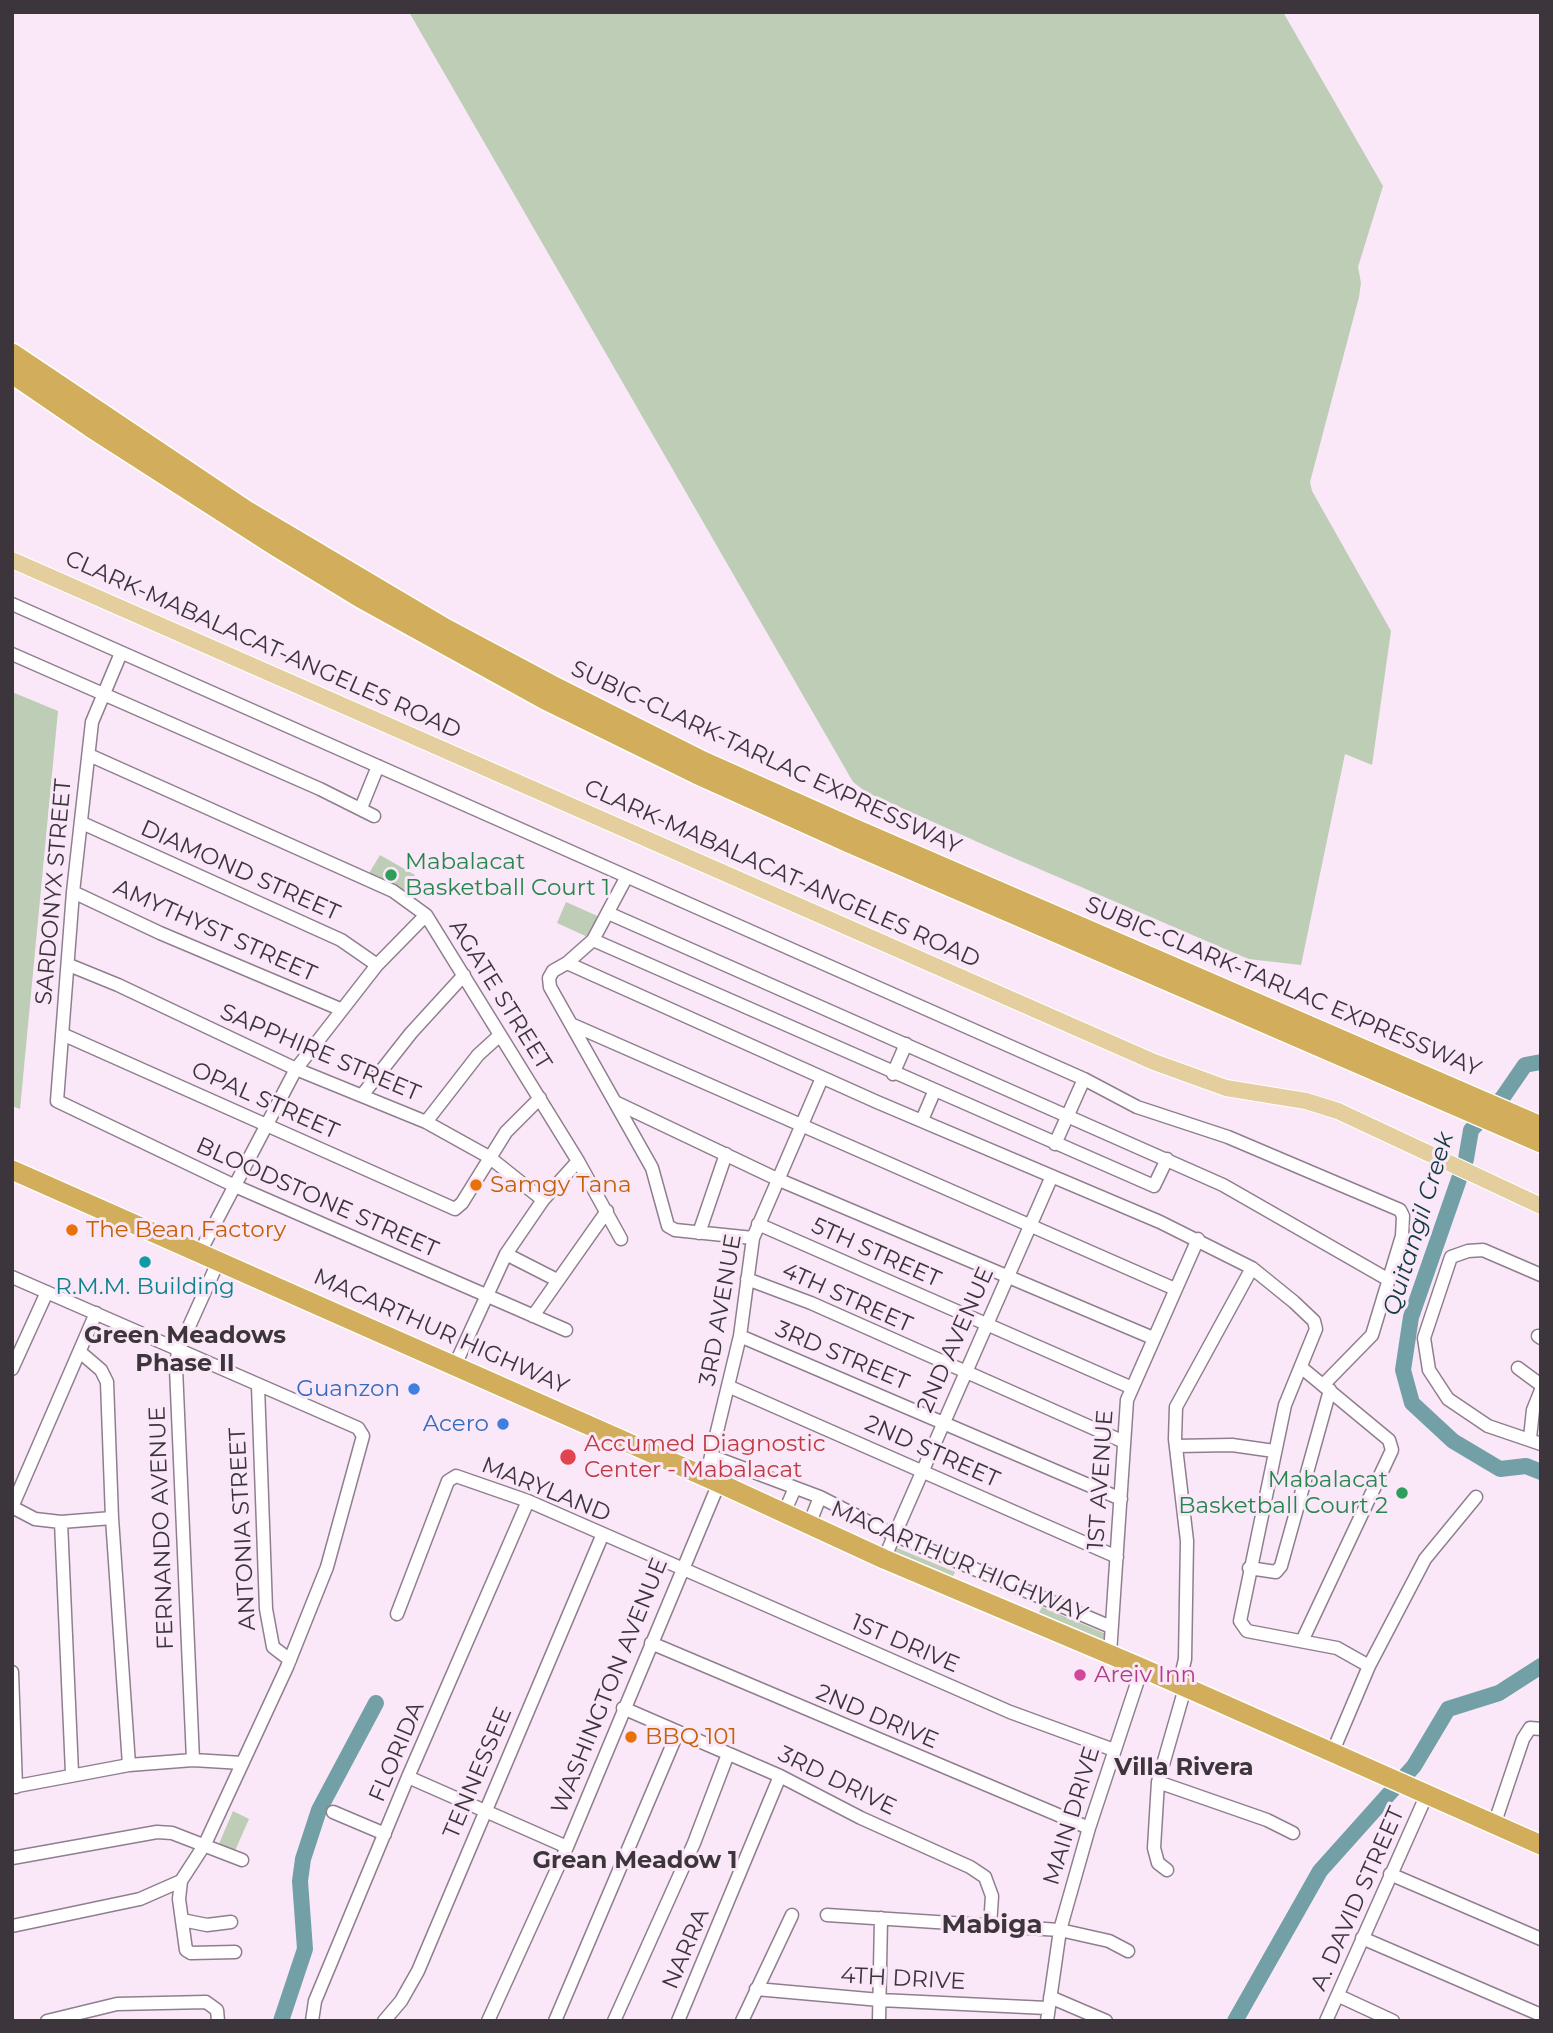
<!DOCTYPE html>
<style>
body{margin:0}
#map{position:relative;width:1553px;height:2033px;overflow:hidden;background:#fae8f9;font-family:Montserrat,sans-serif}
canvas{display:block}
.frame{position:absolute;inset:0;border:14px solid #3c353c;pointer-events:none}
</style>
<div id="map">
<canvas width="1553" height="2033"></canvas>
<div class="frame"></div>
</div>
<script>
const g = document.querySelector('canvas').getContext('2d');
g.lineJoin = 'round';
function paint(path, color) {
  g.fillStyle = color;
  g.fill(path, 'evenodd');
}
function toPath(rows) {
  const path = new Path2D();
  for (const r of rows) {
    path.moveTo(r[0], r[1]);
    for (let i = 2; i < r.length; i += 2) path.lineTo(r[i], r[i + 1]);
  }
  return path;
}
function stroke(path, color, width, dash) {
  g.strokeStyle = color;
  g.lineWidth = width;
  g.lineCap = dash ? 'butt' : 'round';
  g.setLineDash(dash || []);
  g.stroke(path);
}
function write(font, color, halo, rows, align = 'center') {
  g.font = font + ' Montserrat,sans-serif';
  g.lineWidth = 6;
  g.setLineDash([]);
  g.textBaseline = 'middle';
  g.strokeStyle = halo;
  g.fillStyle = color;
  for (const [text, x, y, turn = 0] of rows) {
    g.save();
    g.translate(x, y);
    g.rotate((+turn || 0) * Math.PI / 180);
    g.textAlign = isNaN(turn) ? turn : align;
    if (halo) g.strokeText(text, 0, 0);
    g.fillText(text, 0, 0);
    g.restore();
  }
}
const green = toPath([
 [409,12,1283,12,1383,186,1358,267,1361,283,1359,297,1310,482,1312,491,1391,631,1372,765,1345,754,1301,965,1248,959,1000,852,866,792,853,782],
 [12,692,58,711,20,1109,12,1106],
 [380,855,415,875,403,896,368,875],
 [566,902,602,918,592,939,557,923],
 [897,1548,955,1572,952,1578,894,1554],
 [1042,1607,1106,1634,1103,1641,1038,1614],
 [233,1811,249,1819,234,1853,218,1846]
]);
const river = toPath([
 [1541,1062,1525,1065,1503,1097,1471,1130,1466,1159,1411,1317,1403,1370,1412,1403,1453,1441,1500,1469,1526,1466,1541,1472],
 [281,2021,305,1949,300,1881,303,1859,319,1810,376,1703],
 [1235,2021,1320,1871,1414,1766,1448,1709,1499,1693,1541,1666]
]);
const minor = toPath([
 [12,604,1084,1079,1137,1107,1228,1137,1400,1210,1403,1216,1402,1236,1372,1335,1324,1384],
 [121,653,92,722,73,892,57,1101,235,1186,566,1330],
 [12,654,320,789,374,816],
 [89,755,393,891,426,915,578,1161,621,1239],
 [361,808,378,766],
 [82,823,341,940,377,965],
 [73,892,160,933,340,1009],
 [608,913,1223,1185,1389,1280],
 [593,940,1154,1186,1167,1159],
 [567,963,593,940,626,878],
 [69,965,118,985,296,1069,426,1122,489,1157,543,1200],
 [573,1025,1175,1289],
 [62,1034,455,1209,462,1203,506,1132,540,1098],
 [893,1074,906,1044],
 [363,1094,411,1033,464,975],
 [617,1103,777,1179,1153,1338],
 [922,1120,934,1092],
 [426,1122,478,1055,500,1035],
 [1055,1144,1084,1079],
 [758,1224,1130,1387],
 [699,1233,726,1154],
 [753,1238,675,1230,668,1226,652,1168,550,987,549,978,553,971,567,963,877,1102,1160,1222,1252,1268,1294,1302,1314,1321,1316,1329,1285,1405,1240,1621,1247,1631,1337,1648,1369,1666],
 [200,1252,296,1069,377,965,426,915],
 [506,1254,557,1280],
 [1541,1275,1483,1250,1468,1251,1451,1257,1424,1338,1429,1370,1448,1399,1488,1426,1541,1444],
 [12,1277,358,1428,363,1436,327,1567,287,1667,205,1844,181,1881,140,1899,12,1926],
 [747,1279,811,1303,1122,1441],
 [533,1316,607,1211],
 [740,1336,1121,1499],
 [1538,1336,1541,1338],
 [80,1352,101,1370,107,1382,112,1518,129,1765],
 [455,1365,506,1254,543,1200,578,1161],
 [1302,1368,1389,1440,1392,1450,1303,1639],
 [1518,1368,1541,1385],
 [12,1369,47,1292],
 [258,1386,266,1609,273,1647,290,1660],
 [730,1387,1117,1557],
 [1530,1438,1533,1410,1541,1390],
 [1176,1446,1232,1445,1274,1451],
 [711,1456,820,1497,892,1534,1111,1627],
 [706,1477,740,1336,753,1238,822,1078],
 [12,1507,96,1313],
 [12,1507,35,1519,61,1522,112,1518],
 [784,1513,795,1488],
 [61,1522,72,1773],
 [809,1525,820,1497],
 [884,1559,1052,1176],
 [1249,1568,1276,1572,1281,1566,1330,1390],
 [397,1614,448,1481,456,1476,528,1501,1010,1712,1114,1750],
 [651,1643,1089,1828],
 [1110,1654,1127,1400,1198,1239],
 [12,1672,16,1787],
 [1179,1685,1185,1659,1187,1541,1175,1439,1176,1407,1252,1268],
 [623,1708,780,1776,861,1818,970,1867,985,1877,992,1896,990,1926],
 [1333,1751,1369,1666,1425,1559,1476,1497],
 [193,1760,176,1368,178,1351,219,1260],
 [408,1777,567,1847],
 [1158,1782,1267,1820,1293,1833],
 [12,1787,129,1765,193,1760,242,1763],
 [333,1812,385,1834],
 [1494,1825,1523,1739,1530,1728,1541,1729],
 [12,1858,157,1832,172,1833,242,1860],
 [1167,1870,1158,1863,1154,1848,1158,1782,1185,1688],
 [1390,1874,1541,1939],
 [181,1881,179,1899,186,1950,191,1953,235,1952],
 [827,1915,1060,1930,1109,1941,1128,1951],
 [182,1920,207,1925,231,1922],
 [1362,1938,1541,2015],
 [756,1989,880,2000,1047,2008],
 [1339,1996,1393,2021],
 [1050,1997,1106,2021],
 [47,2021,117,2004,206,2002,217,2010,218,2021],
 [312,2021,315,2001,408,1777,528,1501],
 [384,2021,401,2001,418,1971,602,1536],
 [488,2021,567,1847,719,1483],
 [555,2021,677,1734],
 [614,2021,694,1843,728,1754],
 [678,2021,780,1776],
 [742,2021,792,1915],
 [879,2021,881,1918],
 [1047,2021,1060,1930,1089,1828,1142,1668],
 [1326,2021,1427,1794]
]);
const major = toPath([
 [12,560,1154,1062,1226,1088,1306,1101,1338,1111,1541,1206]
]);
const highway = toPath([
 [12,353,246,510,445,628,552,685,703,761,851,827,1541,1126],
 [12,374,91,428,278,548,360,598,545,700,696,774,849,843,1541,1143],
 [12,1170,719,1483,884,1559,1142,1668,1541,1845]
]);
const markers = [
 [391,875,7,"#2e9e5b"],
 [476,1185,7,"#e8710a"],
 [72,1230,7,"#e8710a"],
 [145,1262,7,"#0f9aa8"],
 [414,1389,7,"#3f7fe0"],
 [503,1424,7,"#3f7fe0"],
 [568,1457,9,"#e0444e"],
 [1402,1493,7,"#2e9e5b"],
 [1080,1675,7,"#d1479c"],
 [631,1737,7,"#e8710a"]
];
const streetNames = [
 ["CLARK-MABALACAT-ANGELES ROAD",263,645,24],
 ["SUBIC-CLARK-TARLAC EXPRESSWAY",766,758,25],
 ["DIAMOND STREET",240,871,24],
 ["CLARK-MABALACAT-ANGELES ROAD",782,874,24],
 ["SARDONYX STREET",54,892,-85],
 ["AMYTHYST STREET",215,931,24],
 ["SUBIC-CLARK-TARLAC EXPRESSWAY",1283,987,23],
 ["AGATE STREET",500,995,58],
 ["SAPPHIRE STREET",320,1053,23],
 ["OPAL STREET",265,1101,24],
 ["BLOODSTONE STREET",317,1198,24],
 ["5TH STREET",876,1253,24],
 ["4TH STREET",847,1298,24],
 ["3RD AVENUE",721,1310,-80],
 ["MACARTHUR HIGHWAY",441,1332,24],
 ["2ND AVENUE",956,1340,-66],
 ["3RD STREET",842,1356,23],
 ["2ND STREET",932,1452,24],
 ["1ST AVENUE",1101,1480,-86],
 ["MARYLAND",546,1490,22],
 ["FERNANDO AVENUE",162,1528,-92],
 ["ANTONIA STREET",243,1529,-93],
 ["MACARTHUR HIGHWAY",959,1562,23],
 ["1ST DRIVE",905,1644,23],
 ["WASHINGTON AVENUE",610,1686,-68],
 ["2ND DRIVE",877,1717,23],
 ["FLORIDA",397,1752,-67],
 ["TENNESSEE",478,1773,-67],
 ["3RD DRIVE",837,1781,26],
 ["MAIN DRIVE",1072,1816,-73],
 ["A. DAVID STREET",1358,1899,-66],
 ["NARRA",686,1949,-67],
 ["4TH DRIVE",903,1979,3]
];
const leisureNames = [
 ["Mabalacat",405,862],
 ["Basketball Court 1",405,888],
 ["Mabalacat",1388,1480,"right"],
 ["Basketball Court 2",1388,1506,"right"]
];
const foodNames = [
 ["Samgy Tana",490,1185],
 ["The Bean Factory",86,1230],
 ["BBQ 101",645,1737]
];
const cultureNames = [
 ["R.M.M. Building",145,1287]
];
const shopNames = [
 ["Guanzon",400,1389],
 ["Acero",489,1424]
];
const healthNames = [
 ["Accumed Diagnostic",584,1444],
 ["Center - Mabalacat",584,1470]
];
const hotelNames = [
 ["Areiv Inn",1094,1675]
];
const waterNames = [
 ["Quitangil Creek",1419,1224,-73]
];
const neighbourhoodNames = [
 ["Green Meadows",185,1336],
 ["Phase II",185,1364],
 ["Villa Rivera",1184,1768],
 ["Grean Meadow 1",635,1861]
];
const quarterNames = [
 ["Mabiga",992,1925]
];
paint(green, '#bdcdb6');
stroke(river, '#73a0a7', 16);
stroke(minor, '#8f7f8e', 15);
stroke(major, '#fff', 18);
stroke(highway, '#fff', 22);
stroke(minor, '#fff', 12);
stroke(major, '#e4ce9d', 16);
stroke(highway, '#d2ae5c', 19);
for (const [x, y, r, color] of markers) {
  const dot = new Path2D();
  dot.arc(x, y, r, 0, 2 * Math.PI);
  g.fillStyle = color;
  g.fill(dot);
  stroke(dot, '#fae8f9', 2.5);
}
write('23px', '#3c353c', '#fae8f9', streetNames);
write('23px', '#27864d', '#fae8f9', leisureNames, 'left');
write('23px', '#c56008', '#fae8f9', foodNames, 'left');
write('23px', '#0d838f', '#fae8f9', cultureNames);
write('23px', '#366cbe', '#fae8f9', shopNames, 'right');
write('23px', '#be3a42', '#fae8f9', healthNames, 'left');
write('23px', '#b23c85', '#fae8f9', hotelNames, 'left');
write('italic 24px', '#113c42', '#fae8f9', waterNames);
write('bold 24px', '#3c353c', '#fae8f9', neighbourhoodNames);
write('bold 26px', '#3c353c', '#fae8f9', quarterNames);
</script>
